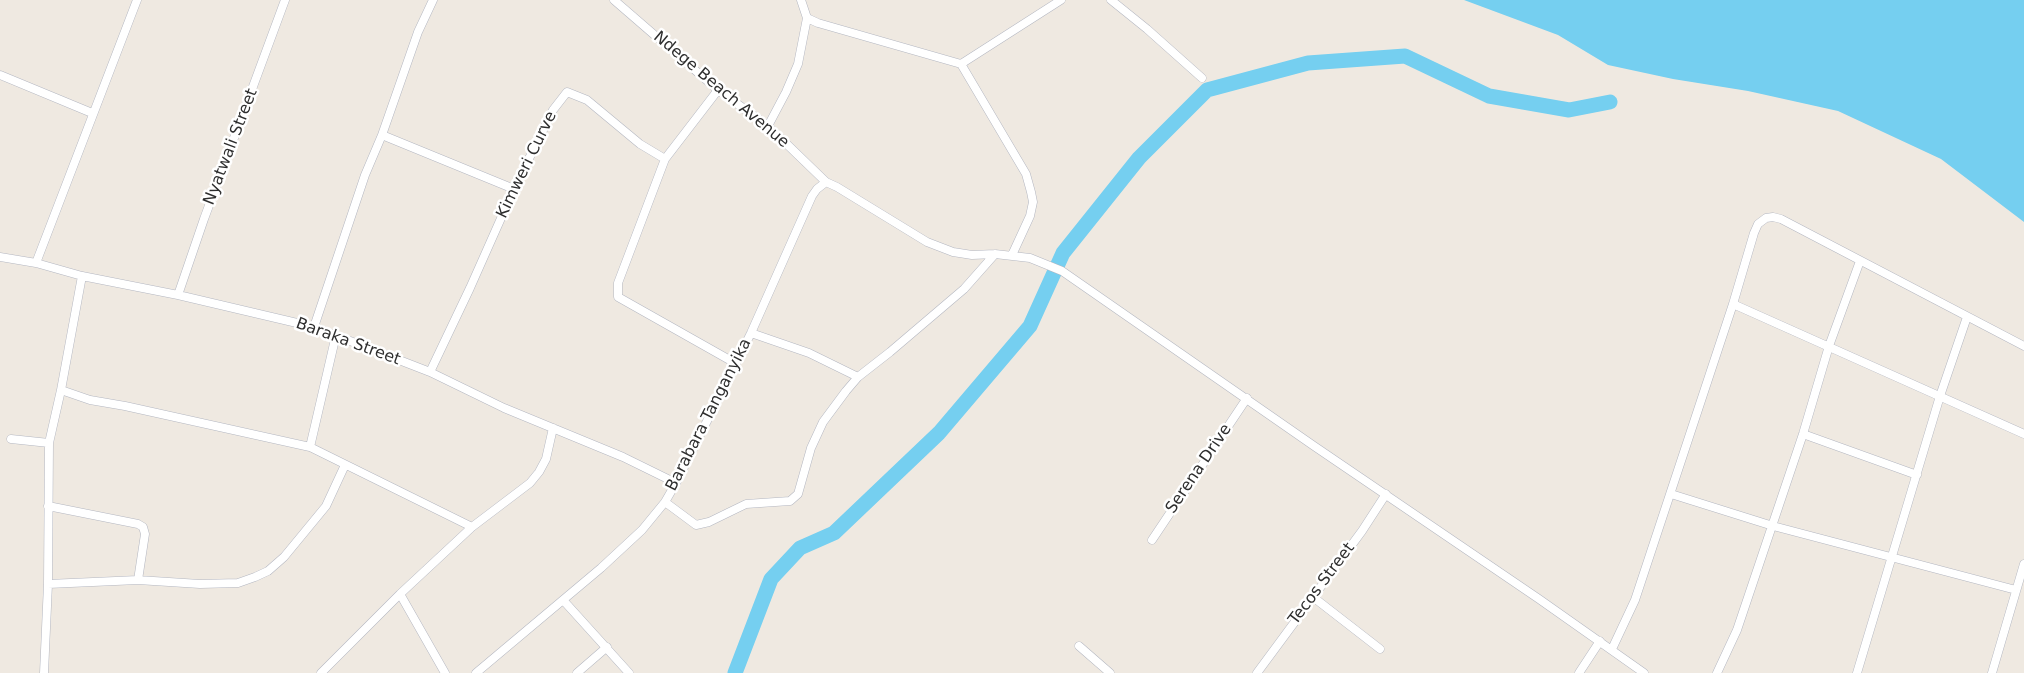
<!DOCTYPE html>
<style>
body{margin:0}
canvas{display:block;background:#efe9e1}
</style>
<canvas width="2024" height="673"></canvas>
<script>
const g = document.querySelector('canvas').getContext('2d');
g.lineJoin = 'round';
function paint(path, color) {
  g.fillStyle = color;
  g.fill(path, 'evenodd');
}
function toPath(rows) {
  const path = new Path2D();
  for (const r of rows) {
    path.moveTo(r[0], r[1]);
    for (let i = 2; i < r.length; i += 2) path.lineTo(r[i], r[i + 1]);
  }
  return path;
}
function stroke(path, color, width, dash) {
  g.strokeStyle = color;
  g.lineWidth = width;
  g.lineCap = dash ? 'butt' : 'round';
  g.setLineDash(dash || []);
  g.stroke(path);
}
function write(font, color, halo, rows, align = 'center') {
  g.font = font + ' "DejaVu Sans",sans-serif';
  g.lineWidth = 5;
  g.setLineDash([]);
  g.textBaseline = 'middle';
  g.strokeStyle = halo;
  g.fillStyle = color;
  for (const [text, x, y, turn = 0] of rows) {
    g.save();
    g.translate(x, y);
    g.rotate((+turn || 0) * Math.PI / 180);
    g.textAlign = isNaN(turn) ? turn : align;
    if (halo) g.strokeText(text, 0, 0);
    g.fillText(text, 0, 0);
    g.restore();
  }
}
const water = toPath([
 [1464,0,2024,0,2024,222,1941,159,1838,111,1748,91,1673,79,1608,65,1558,35]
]);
const river = toPath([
 [735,673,771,579,800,548,834,533,939,433,1030,326,1063,253,1139,158,1207,90,1308,63,1405,56,1489,96,1569,110,1610,102]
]);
const street = toPath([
 [614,0,718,90,768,126,826,182,837,187,927,242,953,252,972,255,995,254,1030,258,1062,271,1314,446,1539,599,1644,673],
 [801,0,807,18,818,23,961,64,1026,174,1031,192,1033,202,1030,216,1012,255],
 [1111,0,1147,29,1202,78],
 [961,64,1061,0],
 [0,75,92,113],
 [768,126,786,92,798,64,807,18],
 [382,135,514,189],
 [665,159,618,283,618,297,735,363],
 [0,257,36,263,82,276,178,295,314,327,430,372,504,408,623,457,676,483],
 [36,263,137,0],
 [178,295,204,219,285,0],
 [1733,304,2024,434],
 [314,327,365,175,382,135,418,32,433,0],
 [751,333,809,353,858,377],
 [430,372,470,288,514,189,553,110,567,92,587,100,640,144,665,159,718,90],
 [61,390,90,400,125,406,310,447,472,527],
 [1803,434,1917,475],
 [11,439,49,443],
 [310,447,336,335],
 [1671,494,1773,526,2016,590],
 [665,502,696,525,709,522,746,504,790,501,798,494,811,448,823,422,846,391,858,377,890,352,964,289,995,254],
 [48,506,138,524,143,527,145,534,138,580],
 [1152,540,1247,398],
 [48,584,138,580,200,584,238,583,255,577,268,571,284,557,326,506,345,465],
 [400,594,445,673],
 [1313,597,1380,649],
 [563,600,629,673],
 [1079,646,1110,673],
 [1612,649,1635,600,1733,304,1754,233,1758,224,1766,218,1773,217,1781,219,2024,346],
 [44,673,48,584,49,443,61,390,82,276],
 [321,673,400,594,472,527,530,483,539,472,546,459,553,428],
 [476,673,601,568,642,530,665,502,676,483,751,333,812,196,817,189,826,182],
 [577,673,607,647],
 [1257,673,1362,531,1386,494],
 [1579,673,1600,641],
 [1717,673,1737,630,1803,434,1829,346,1860,261],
 [1857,673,1940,396,1967,317],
 [1992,673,2024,564]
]);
const streetNames = [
 ["Ndege Beach Avenue",721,90,40],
 ["Nyatwali Street",231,147,-69],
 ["Kimweri Curve",527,165,-64],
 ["Baraka Street",348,342,20],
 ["Barabara Tanganyika",709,415,-63],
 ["Serena Drive",1199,469,-56],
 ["Tecos Street",1322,584,-53]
];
paint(water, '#75cff0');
stroke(river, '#75cff0', 15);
stroke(street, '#b4b7c1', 9);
stroke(street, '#fff', 8);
write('16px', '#2e2e2e', '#fff', streetNames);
</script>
